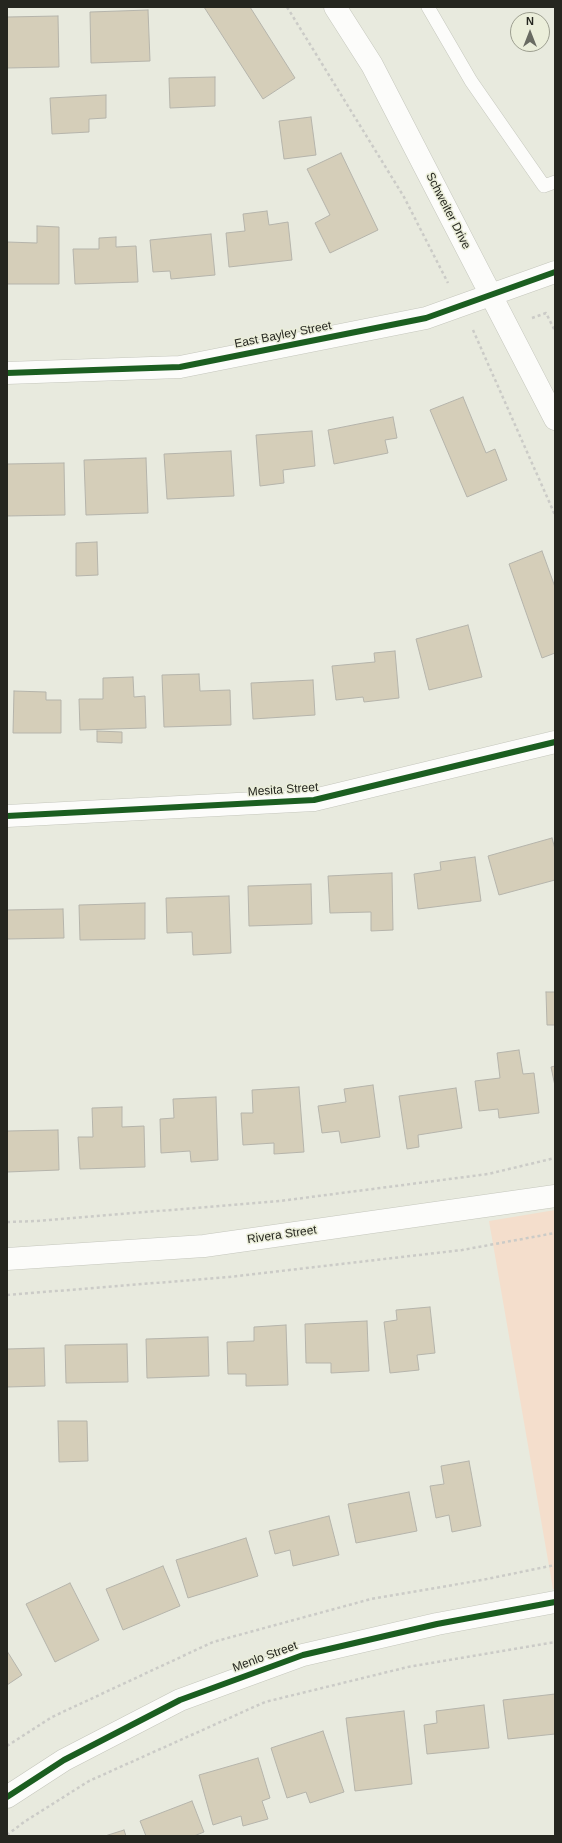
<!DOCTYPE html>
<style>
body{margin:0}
#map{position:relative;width:562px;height:1843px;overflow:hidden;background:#e8eade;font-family:Helvetica,sans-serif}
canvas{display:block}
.frame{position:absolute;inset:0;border:8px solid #25261f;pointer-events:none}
.north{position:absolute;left:510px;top:12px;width:40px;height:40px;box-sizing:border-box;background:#ebeeda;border:1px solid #9c9e8f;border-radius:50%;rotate:0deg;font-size:11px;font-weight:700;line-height:16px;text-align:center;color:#25261f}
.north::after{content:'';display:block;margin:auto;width:14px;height:18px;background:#696b62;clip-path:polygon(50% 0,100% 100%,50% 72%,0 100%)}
</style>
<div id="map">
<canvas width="562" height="1843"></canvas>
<div class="frame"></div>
<div class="north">N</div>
</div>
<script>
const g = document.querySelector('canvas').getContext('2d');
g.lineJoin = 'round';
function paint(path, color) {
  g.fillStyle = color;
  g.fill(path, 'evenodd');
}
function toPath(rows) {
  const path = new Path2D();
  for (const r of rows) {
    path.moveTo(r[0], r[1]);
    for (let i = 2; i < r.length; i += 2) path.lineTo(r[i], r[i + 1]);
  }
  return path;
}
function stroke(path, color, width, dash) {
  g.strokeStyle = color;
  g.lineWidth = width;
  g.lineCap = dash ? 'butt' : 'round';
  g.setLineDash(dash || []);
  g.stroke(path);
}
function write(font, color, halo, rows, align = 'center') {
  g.font = font + ' Helvetica,sans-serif';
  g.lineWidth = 3;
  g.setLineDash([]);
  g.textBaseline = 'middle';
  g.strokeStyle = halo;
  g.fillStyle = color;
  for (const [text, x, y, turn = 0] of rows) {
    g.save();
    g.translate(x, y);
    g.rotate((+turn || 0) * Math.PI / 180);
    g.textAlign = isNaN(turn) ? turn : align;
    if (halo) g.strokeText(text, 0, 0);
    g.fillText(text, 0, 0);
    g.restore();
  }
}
const green = toPath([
 [555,1210,555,1589,553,1589,489,1221]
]);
const building = toPath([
 [204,7,250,7,295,78,263,99,204,7],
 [148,10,150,61,91,63,90,12,148,10],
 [58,16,59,67,7,68,7,17,58,16],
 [215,77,215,106,170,108,169,78,215,77],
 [106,95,106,118,89,119,89,132,52,134,50,98,106,95],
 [311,117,316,155,284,159,279,121,311,117],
 [341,153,378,230,330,253,315,223,330,215,307,169,341,153],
 [267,211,269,225,288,222,292,260,229,267,226,233,245,231,243,214,267,211],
 [37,226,59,227,59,284,7,284,7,242,37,243,37,226],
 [211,234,215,275,171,279,170,271,153,272,150,240,211,234],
 [116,237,116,247,136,246,138,282,75,284,73,249,99,249,99,238,116,237],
 [463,397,486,453,495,449,507,480,467,497,430,410,463,397],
 [393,417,397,438,385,440,388,453,334,464,328,430,393,417],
 [312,431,315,466,283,470,284,483,260,486,256,435,312,431],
 [231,451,234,496,167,499,164,454,231,451],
 [146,458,148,513,86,515,84,460,146,458],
 [64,463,65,515,7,516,7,464,64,463],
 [97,542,98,575,76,576,76,543,97,542],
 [542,551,555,587,555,653,542,658,509,564,542,551],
 [468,625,482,677,429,690,416,639,468,625],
 [395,651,399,698,364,702,363,697,336,700,332,666,375,662,374,653,395,651],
 [199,674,200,691,230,690,231,725,164,727,162,675,199,674],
 [133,677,134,697,145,696,146,728,80,730,79,699,103,699,103,678,133,677],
 [313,680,315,715,253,719,251,683,313,680],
 [14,691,46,692,46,700,61,700,61,733,13,733,14,691],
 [97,731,122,732,122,743,97,742,97,731],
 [552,838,555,849,555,880,499,895,488,856,552,838],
 [475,857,481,901,418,909,414,874,441,870,440,862,475,857],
 [392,873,393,930,371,931,371,912,330,913,328,876,392,873],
 [311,884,312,924,249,926,248,886,311,884],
 [229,896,231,953,193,955,192,932,167,933,166,898,229,896],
 [145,903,145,939,80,940,79,905,145,903],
 [63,909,64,938,7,939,7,910,63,909],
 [546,992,555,992,555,1025,547,1025,546,992],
 [519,1050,523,1074,534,1073,539,1113,499,1118,498,1109,479,1111,475,1081,500,1078,497,1053,519,1050],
 [555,1066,555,1086,551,1067,555,1066],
 [373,1085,380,1137,341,1143,339,1131,322,1133,318,1106,346,1102,344,1089,373,1085],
 [299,1087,304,1152,274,1154,274,1143,243,1145,241,1113,253,1113,252,1090,299,1087],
 [456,1088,462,1128,418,1135,419,1147,407,1149,399,1096,456,1088],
 [216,1097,218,1160,191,1162,190,1151,161,1153,160,1119,174,1118,173,1099,216,1097],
 [122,1107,122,1127,144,1126,145,1167,80,1169,78,1137,93,1137,92,1108,122,1107],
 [58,1130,59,1170,7,1172,7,1131,58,1130],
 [430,1307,435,1353,417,1355,419,1370,390,1373,384,1322,397,1320,396,1310,430,1307],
 [367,1321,369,1371,331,1373,331,1363,306,1363,305,1324,367,1321],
 [286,1325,288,1385,246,1386,246,1374,228,1374,227,1342,254,1341,254,1327,286,1325],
 [208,1337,209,1376,147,1378,146,1339,208,1337],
 [127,1344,128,1382,66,1383,65,1345,127,1344],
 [44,1348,45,1386,7,1387,7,1349,44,1348],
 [58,1421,87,1421,88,1461,59,1462,58,1421],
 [469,1461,481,1526,452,1532,449,1515,436,1518,430,1486,444,1484,441,1466,469,1461],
 [409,1492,417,1531,356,1543,348,1504,409,1492],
 [329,1516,339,1555,293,1566,290,1550,275,1554,269,1531,329,1516],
 [246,1538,258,1576,188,1598,176,1560,246,1538],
 [163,1566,180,1606,123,1630,106,1589,163,1566],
 [70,1583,99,1640,55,1662,26,1604,70,1583],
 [7,1651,22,1675,7,1685,7,1651],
 [555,1694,555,1734,508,1739,503,1700,555,1694],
 [484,1705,489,1748,427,1754,424,1725,437,1723,436,1711,484,1705],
 [404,1711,412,1784,355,1791,346,1718,404,1711],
 [323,1731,344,1792,310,1803,306,1792,287,1798,271,1748,323,1731],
 [258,1758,270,1798,262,1801,268,1819,243,1826,241,1816,213,1825,199,1775,258,1758],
 [192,1801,204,1832,194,1836,146,1836,140,1821,192,1801],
 [124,1830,126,1836,105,1836,124,1830]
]);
const path = toPath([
 [287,7,404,197,448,283],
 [532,318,546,313,555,331],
 [473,330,555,515],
 [7,1222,36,1221,280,1201,488,1174,555,1158],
 [7,1295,229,1277,462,1250,555,1233],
 [7,1746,52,1717,213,1642,371,1599,482,1580,555,1565],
 [7,1835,24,1822,89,1781,265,1702,408,1667,555,1642]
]);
const service = toPath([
 [428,7,471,81,544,186,555,182]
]);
const minor = toPath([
 [335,7,372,65,555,419],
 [7,373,180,367,426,318,555,272],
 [7,816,314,800,555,742],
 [7,1259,204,1246,555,1196],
 [7,1797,64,1760,180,1700,303,1655,437,1624,555,1602]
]);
const cycleway = toPath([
 [7,373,180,367,426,318,555,272],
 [7,816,314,800,555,742],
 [7,1797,64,1760,180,1700,303,1655,437,1624,555,1602]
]);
const streetNames = [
 ["Schweiter Drive",448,211,63],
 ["East Bayley Street",283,335,-11],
 ["Mesita Street",283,790,-4],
 ["Rivera Street",282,1235,-8],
 ["Menlo Street",265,1657,-20]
];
paint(green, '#f4decc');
paint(building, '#d5ceb9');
stroke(building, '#b5b4ab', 1);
stroke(service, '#c4c6bc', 14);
stroke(minor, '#c4c6bc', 23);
stroke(path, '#cbcbc7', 2.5, [3, 3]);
stroke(service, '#fcfcfa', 13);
stroke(minor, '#fcfcfa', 22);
stroke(cycleway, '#1b5e20', 6);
write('12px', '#25261f', '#ebeeda', streetNames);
</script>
